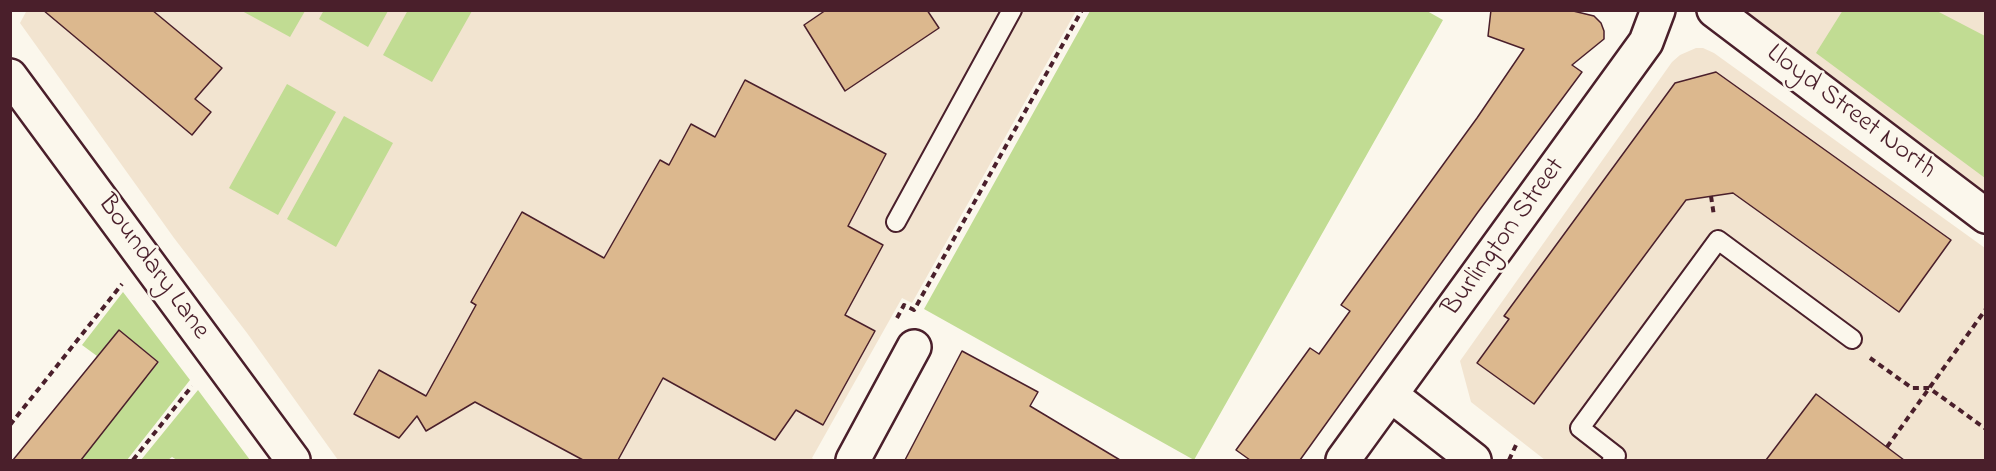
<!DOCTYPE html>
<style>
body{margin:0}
#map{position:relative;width:1996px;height:471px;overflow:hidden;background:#fbf7ec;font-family:"Indie Flower",sans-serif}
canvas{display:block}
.frame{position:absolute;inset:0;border:12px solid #4a1f2b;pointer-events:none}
</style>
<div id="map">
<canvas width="1996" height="471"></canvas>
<div class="frame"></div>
</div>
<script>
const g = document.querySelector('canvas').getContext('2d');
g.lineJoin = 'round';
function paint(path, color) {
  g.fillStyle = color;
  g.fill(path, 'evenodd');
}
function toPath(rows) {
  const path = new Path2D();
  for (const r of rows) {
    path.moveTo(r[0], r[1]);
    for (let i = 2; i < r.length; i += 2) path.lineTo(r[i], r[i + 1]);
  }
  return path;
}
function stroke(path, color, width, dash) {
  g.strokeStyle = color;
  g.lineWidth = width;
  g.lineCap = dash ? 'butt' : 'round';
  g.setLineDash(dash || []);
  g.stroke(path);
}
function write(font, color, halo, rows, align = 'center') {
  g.font = font + ' "Indie Flower",sans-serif';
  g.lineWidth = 5;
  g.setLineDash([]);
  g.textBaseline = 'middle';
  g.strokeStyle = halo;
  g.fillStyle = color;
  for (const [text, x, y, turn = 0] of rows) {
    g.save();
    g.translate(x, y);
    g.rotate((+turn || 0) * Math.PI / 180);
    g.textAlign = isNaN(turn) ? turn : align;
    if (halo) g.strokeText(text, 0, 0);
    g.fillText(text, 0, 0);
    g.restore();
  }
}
const built = toPath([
 [27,10,1076,11,912,303,902,298,812,458,815,460,338,460,247,333,174,238,20,23],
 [1714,11,1985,11,1985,216],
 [1696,48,1703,48,1714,53,1985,248,1985,460,1545,460,1471,402,1460,361,1672,62,1680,55]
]);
const green = toPath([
 [324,10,388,10,388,11,368,47,319,19],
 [408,10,472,11,432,82,383,55],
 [1843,10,1937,11,1985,36,1985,178,1816,53],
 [242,11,305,11,290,37],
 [1427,11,1443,20,1194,460,924,309,1090,11],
 [287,84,336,112,278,215,229,188],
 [344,116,393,143,336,247,287,219],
 [123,292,190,380,127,460,73,460,143,375,147,377,159,362,119,330,97,356,82,345],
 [198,390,250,460,177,460,172,457,168,460,141,460]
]);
const building = toPath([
 [43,10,152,10,222,68,195,99,211,112,192,135,43,10],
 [826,10,927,10,939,28,845,91,804,25,826,10],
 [1491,10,1569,10,1594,16,1601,23,1604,31,1604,39,1572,65,1582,72,1478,212,1300,460,1250,460,1236,450,1310,348,1319,354,1350,311,1341,305,1477,118,1524,49,1488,36,1491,10],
 [1716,72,1951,240,1899,312,1733,193,1686,200,1534,404,1477,363,1509,319,1504,316,1675,83,1716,72],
 [745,80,886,154,848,226,883,245,845,315,875,331,823,425,796,410,775,440,663,378,618,460,583,460,475,402,426,431,417,416,399,438,354,414,379,370,426,396,476,305,471,302,522,212,604,258,660,160,669,165,691,124,715,137,745,80],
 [119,330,158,362,81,460,13,460,119,330],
 [962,351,1038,392,1030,406,1120,460,905,460,962,351],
 [1816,394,1904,460,1766,460,1816,394]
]);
const path = toPath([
 [1711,196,1714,216],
 [897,318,904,305,914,310,1082,10],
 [1870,358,1912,388,1929,388,1986,429],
 [10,425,122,284],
 [1887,447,1986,309],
 [133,460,192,386],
 [1509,460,1516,445]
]);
const lane = toPath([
 [896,222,1012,10],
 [1612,460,1616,456,1580,428,1718,240,1852,339]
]);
const street = toPath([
 [1391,395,1474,460],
 [853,460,914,347]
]);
const secondary = toPath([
 [1714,10,1986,216],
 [10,76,293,460],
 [1343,460,1646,42,1658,10]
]);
const streetNames = [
 ["Lloyd Street North",1850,113,37],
 ["Burlington Street",1505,238,-54],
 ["Boundary Lane",152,268,54]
];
paint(built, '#f2e4d0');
paint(green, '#c1dc93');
paint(building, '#dcb88e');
stroke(building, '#4a1f2b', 1.5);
stroke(lane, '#4a1f2b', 22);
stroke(street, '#4a1f2b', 38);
stroke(secondary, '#4a1f2b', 38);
stroke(path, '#4a1f2b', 4, [6, 4.5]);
stroke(lane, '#fbf7ec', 18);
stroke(street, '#fbf7ec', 33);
stroke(secondary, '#fbf7ec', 33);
write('27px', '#4a1f2b', '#fbf7ec', streetNames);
</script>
